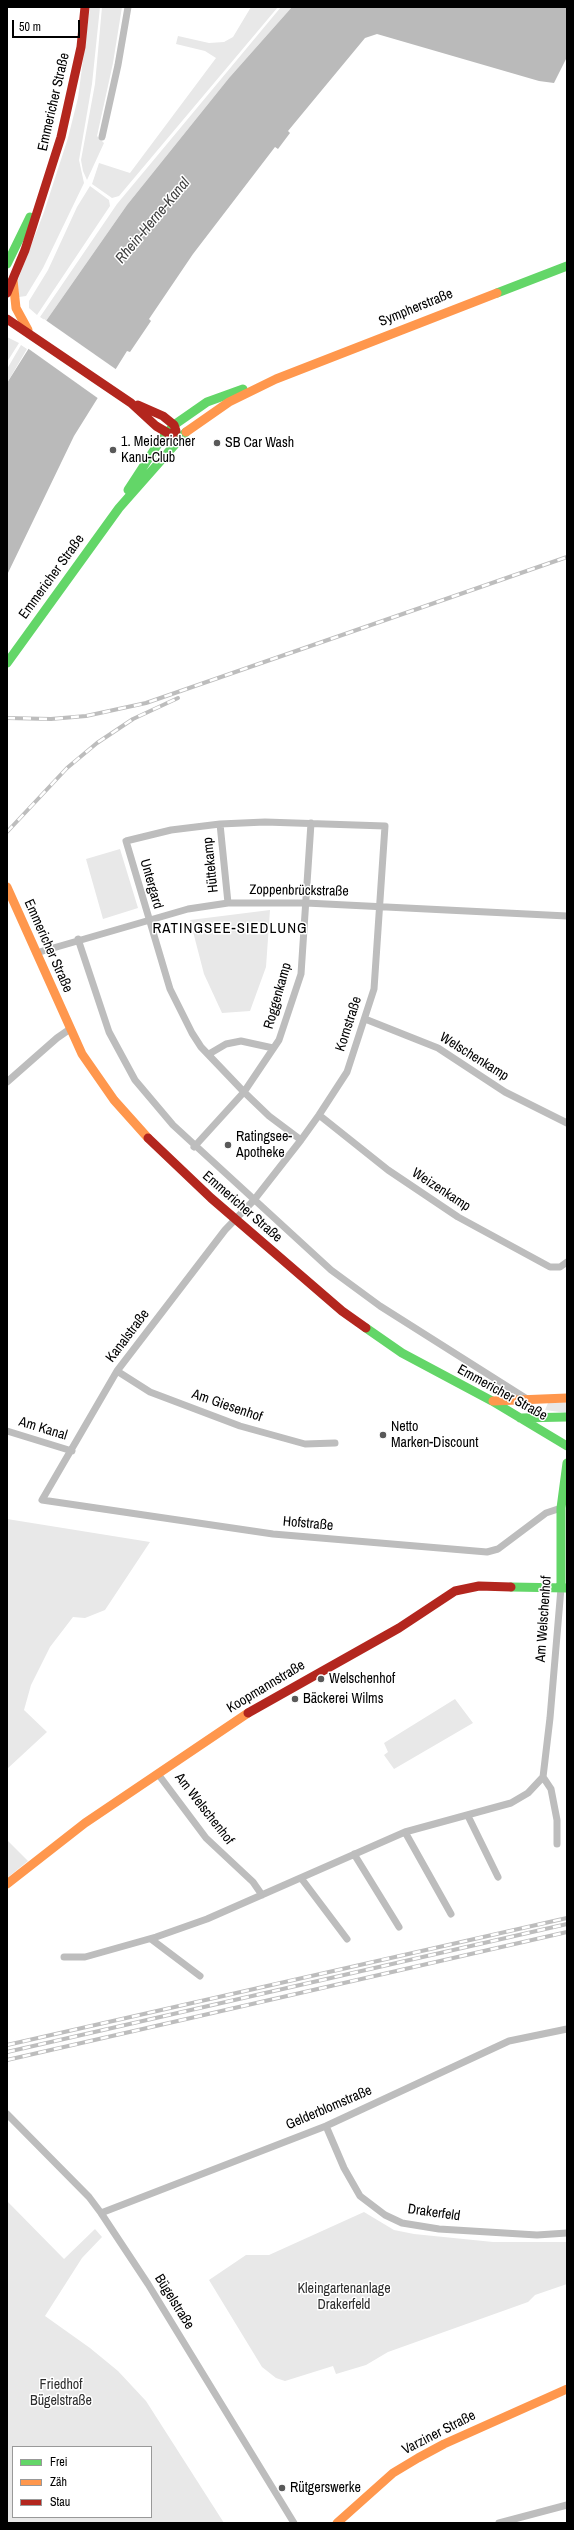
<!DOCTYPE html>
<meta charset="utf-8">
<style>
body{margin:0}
#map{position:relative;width:574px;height:2530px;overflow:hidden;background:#fff;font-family:"Archivo Narrow",sans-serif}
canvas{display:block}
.frame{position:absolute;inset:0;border:8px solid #000;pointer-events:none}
.legend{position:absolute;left:12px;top:2446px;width:140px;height:72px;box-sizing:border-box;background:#fff;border:1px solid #999;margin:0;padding:5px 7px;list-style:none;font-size:12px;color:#000}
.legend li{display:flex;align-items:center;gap:8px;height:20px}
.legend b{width:20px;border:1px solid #999}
.scale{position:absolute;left:12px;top:20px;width:68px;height:18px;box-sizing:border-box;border:2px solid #000;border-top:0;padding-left:5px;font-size:12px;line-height:14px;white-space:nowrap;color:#000;-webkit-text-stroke:3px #fff;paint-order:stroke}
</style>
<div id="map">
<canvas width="574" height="2530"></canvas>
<div class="frame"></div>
<ul class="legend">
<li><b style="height:5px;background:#63d668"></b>Frei</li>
<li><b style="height:5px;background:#ff974d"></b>Zäh</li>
<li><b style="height:5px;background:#b3261e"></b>Stau</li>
</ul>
<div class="scale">50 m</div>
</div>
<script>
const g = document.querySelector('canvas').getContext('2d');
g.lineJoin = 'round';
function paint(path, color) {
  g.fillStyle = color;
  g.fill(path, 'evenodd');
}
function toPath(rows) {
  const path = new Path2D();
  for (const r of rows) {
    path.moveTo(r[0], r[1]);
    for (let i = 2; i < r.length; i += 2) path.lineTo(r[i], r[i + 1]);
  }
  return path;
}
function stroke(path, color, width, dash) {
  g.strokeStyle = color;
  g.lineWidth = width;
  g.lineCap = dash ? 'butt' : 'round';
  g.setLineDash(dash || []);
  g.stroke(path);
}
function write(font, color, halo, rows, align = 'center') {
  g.font = font + ' "Archivo Narrow",sans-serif';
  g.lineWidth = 3;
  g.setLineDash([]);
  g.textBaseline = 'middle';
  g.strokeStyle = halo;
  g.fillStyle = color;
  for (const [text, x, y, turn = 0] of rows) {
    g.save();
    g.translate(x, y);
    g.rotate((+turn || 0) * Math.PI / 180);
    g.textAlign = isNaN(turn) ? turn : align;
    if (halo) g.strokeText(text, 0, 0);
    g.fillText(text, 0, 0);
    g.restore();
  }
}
const green = toPath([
 [90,7,100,7,92,84,79,160,84,183,43,268,26,296,19,297,17,282,44,212,68,138,78,98],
 [102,7,122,7,113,63,97,136,104,143,87,180,83,171,81,160,95,84],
 [251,7,278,7,119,196,112,198,92,184,99,163,130,173,216,58,205,51,176,44,178,36,209,43,224,42,233,37],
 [281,7,292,7,229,78,127,205,46,321,40,317,117,204],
 [90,186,109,200,110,206,37,315,29,308,29,301,48,270,77,207],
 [7,337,19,343,7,362],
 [21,345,27,349,7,383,7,369],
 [120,849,138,908,103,919,86,859],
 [270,910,266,967,250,1011,222,1013,204,974,190,920],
 [567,1402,567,1413,545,1410,548,1403],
 [7,1519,150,1542,105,1610,85,1618,73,1617,50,1647,31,1685,24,1710,47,1732,7,1769],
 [455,1699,473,1723,394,1769,384,1755,388,1752,384,1743],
 [7,1840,28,1861,7,1878],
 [7,2201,64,2259,95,2229,102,2237,82,2258,45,2316,90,2348,118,2371,146,2401,224,2523,7,2523],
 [13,2447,151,2447,151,2517,13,2517],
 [364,2212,394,2230,414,2234,493,2242,567,2242,567,2284,535,2295,528,2302,388,2352,366,2365,336,2374,333,2366,285,2381,276,2378,262,2367,209,2280,246,2255,269,2255]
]);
const water = toPath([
 [292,7,567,7,567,57,554,83,539,81,377,34,365,38,288,131,290,133,278,149,275,147,193,254,149,319,151,321,130,352,127,351,74,436,7,575,7,383,46,321,127,205,229,78]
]);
const pier = toPath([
 [44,319,117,370,99,399,26,347]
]);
const street = toPath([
 [102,137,118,65,128,7],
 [220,824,228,903],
 [78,939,109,1032,135,1080,173,1125,331,1270,380,1306,527,1399],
 [36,953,188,909,228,903,306,903,567,916],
 [365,1019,438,1048,505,1092,567,1123],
 [209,1054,226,1044,241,1041,273,1048],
 [7,1082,57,1038,70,1029],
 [319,1115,388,1170,458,1217,550,1267,560,1267,567,1262],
 [301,1140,269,1116,244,1092,201,1047,192,1033,170,989,126,841,171,830,220,824,265,822,385,826,374,989,347,1072,319,1115,301,1140,254,1200,225,1230,117,1371,42,1500,273,1534,487,1552,498,1549,546,1513,561,1508],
 [194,1147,244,1092,279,1040,301,974,311,823],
 [117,1371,150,1392,240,1426,305,1444,335,1443],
 [7,1431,72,1451],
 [158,1774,206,1838,253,1882,262,1895],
 [543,1777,551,1789,557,1820,557,1844],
 [468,1816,498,1877],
 [405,1832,451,1914],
 [354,1854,399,1927],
 [301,1878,347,1939],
 [151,1939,200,1976],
 [64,1957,85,1957,156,1937,207,1919,405,1832,511,1803,528,1793,543,1777,550,1718,561,1588],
 [7,2114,89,2197,101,2213,148,2284,294,2523],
 [326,2126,344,2168,360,2196,385,2215,402,2223,439,2229,537,2235,567,2233],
 [101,2213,326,2126,509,2041,567,2029],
 [499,2523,567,2505]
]);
const fast = toPath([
 [7,264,30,217],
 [497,293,567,266],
 [128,490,158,444,174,425,207,402,243,389],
 [7,663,119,508,186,432],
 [366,1328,402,1353,492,1401,567,1446],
 [520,1418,567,1417],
 [511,1587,567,1588],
 [561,1588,561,1508,567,1463]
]);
const slow = toPath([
 [13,280,16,308,28,330],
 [186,432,229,402,276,379,497,293],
 [7,887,82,1054,114,1100,148,1138],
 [493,1401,567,1398],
 [7,1884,85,1823,248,1713],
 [337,2523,393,2473,418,2458,444,2444,567,2389]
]);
const jam = toPath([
 [7,293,25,250,61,137,81,47,85,7],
 [7,319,131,403,156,426,173,436],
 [138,405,163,416,174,425,176,431],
 [148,1138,211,1198,342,1311,366,1328],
 [248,1713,399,1628,455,1591,479,1586,511,1587]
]);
const rail = toPath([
 [7,718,51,719,86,716,146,703,567,557],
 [7,832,67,768,97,743,133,719,178,698],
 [7,2045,567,1918],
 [7,2052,567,1924],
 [7,2060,567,1932]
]);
const markers = [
 [217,443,4,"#595959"],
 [113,450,4,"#595959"],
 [228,1145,4,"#595959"],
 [383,1435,4,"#595959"],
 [321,1679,4,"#595959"],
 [295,1699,4,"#595959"],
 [282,2488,4,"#595959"]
];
const streetNames = [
 ["Emmericher Straße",54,102,-77],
 ["Sympherstraße",416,308,-22],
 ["Emmericher Straße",52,577,-54],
 ["Hüttekamp",211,865,-96],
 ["Untergard",151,884,74],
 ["Zoppenbrückstraße",299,891,1],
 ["Emmericher Straße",48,946,66],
 ["Roggenkamp",278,996,-74],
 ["Kornstraße",349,1024,-72],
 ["Welschenkamp",474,1057,32],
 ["Weizenkamp",441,1190,33],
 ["Emmericher Straße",242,1207,41],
 ["Kanalstraße",128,1336,-53],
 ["Emmericher Straße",502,1393,29],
 ["Am Giesenhof",227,1406,19],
 ["Am Kanal",43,1429,17],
 ["Hofstraße",308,1524,5],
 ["Am Welschenhof",544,1619,-86],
 ["Koopmannstraße",266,1687,-31],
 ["Am Welschenhof",204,1809,52],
 ["Gelderblomstraße",329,2108,-23],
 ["Drakerfeld",434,2213,8],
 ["Bügelstraße",174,2302,58],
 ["Varziner Straße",439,2433,-27]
];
const poiNames = [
 ["1. Meidericher",121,442],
 ["Kanu-Club",121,458],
 ["SB Car Wash",225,443],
 ["Ratingsee-",236,1137],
 ["Apotheke",236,1153],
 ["Netto",391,1427],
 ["Marken-Discount",391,1443],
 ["Welschenhof",329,1679],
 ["Bäckerei Wilms",303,1699],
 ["Rütgerswerke",290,2488]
];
const parkNames = [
 ["Kleingartenanlage",344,2289],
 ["Drakerfeld",344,2305],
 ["Friedhof",61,2385],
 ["Bügelstraße",61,2401]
];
const waterNames = [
 ["Rhein-Herne-Kanal",153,221,-50]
];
const neighbourhoodNames = [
 ["RATINGSEE-SIEDLUNG",230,929]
];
paint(green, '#e8e8e8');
paint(water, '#bababa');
paint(pier, '#fff');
stroke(street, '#bdbdbd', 7);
stroke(fast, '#63d668', 9);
stroke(slow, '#ff974d', 9);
stroke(jam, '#b3261e', 9);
stroke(rail, '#bdbdbd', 4);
stroke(rail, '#fff', 2.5, [8]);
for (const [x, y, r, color] of markers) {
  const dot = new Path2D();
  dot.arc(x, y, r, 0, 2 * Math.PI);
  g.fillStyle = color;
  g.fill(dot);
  stroke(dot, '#fff', 1.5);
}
write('14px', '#000', '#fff', streetNames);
write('14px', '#000', '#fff', poiNames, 'left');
write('14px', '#2d2d2d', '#fff', parkNames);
write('italic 15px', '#3e3e3e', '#fff', waterNames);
g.letterSpacing = '1px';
write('15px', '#000', '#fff', neighbourhoodNames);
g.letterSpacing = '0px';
</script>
